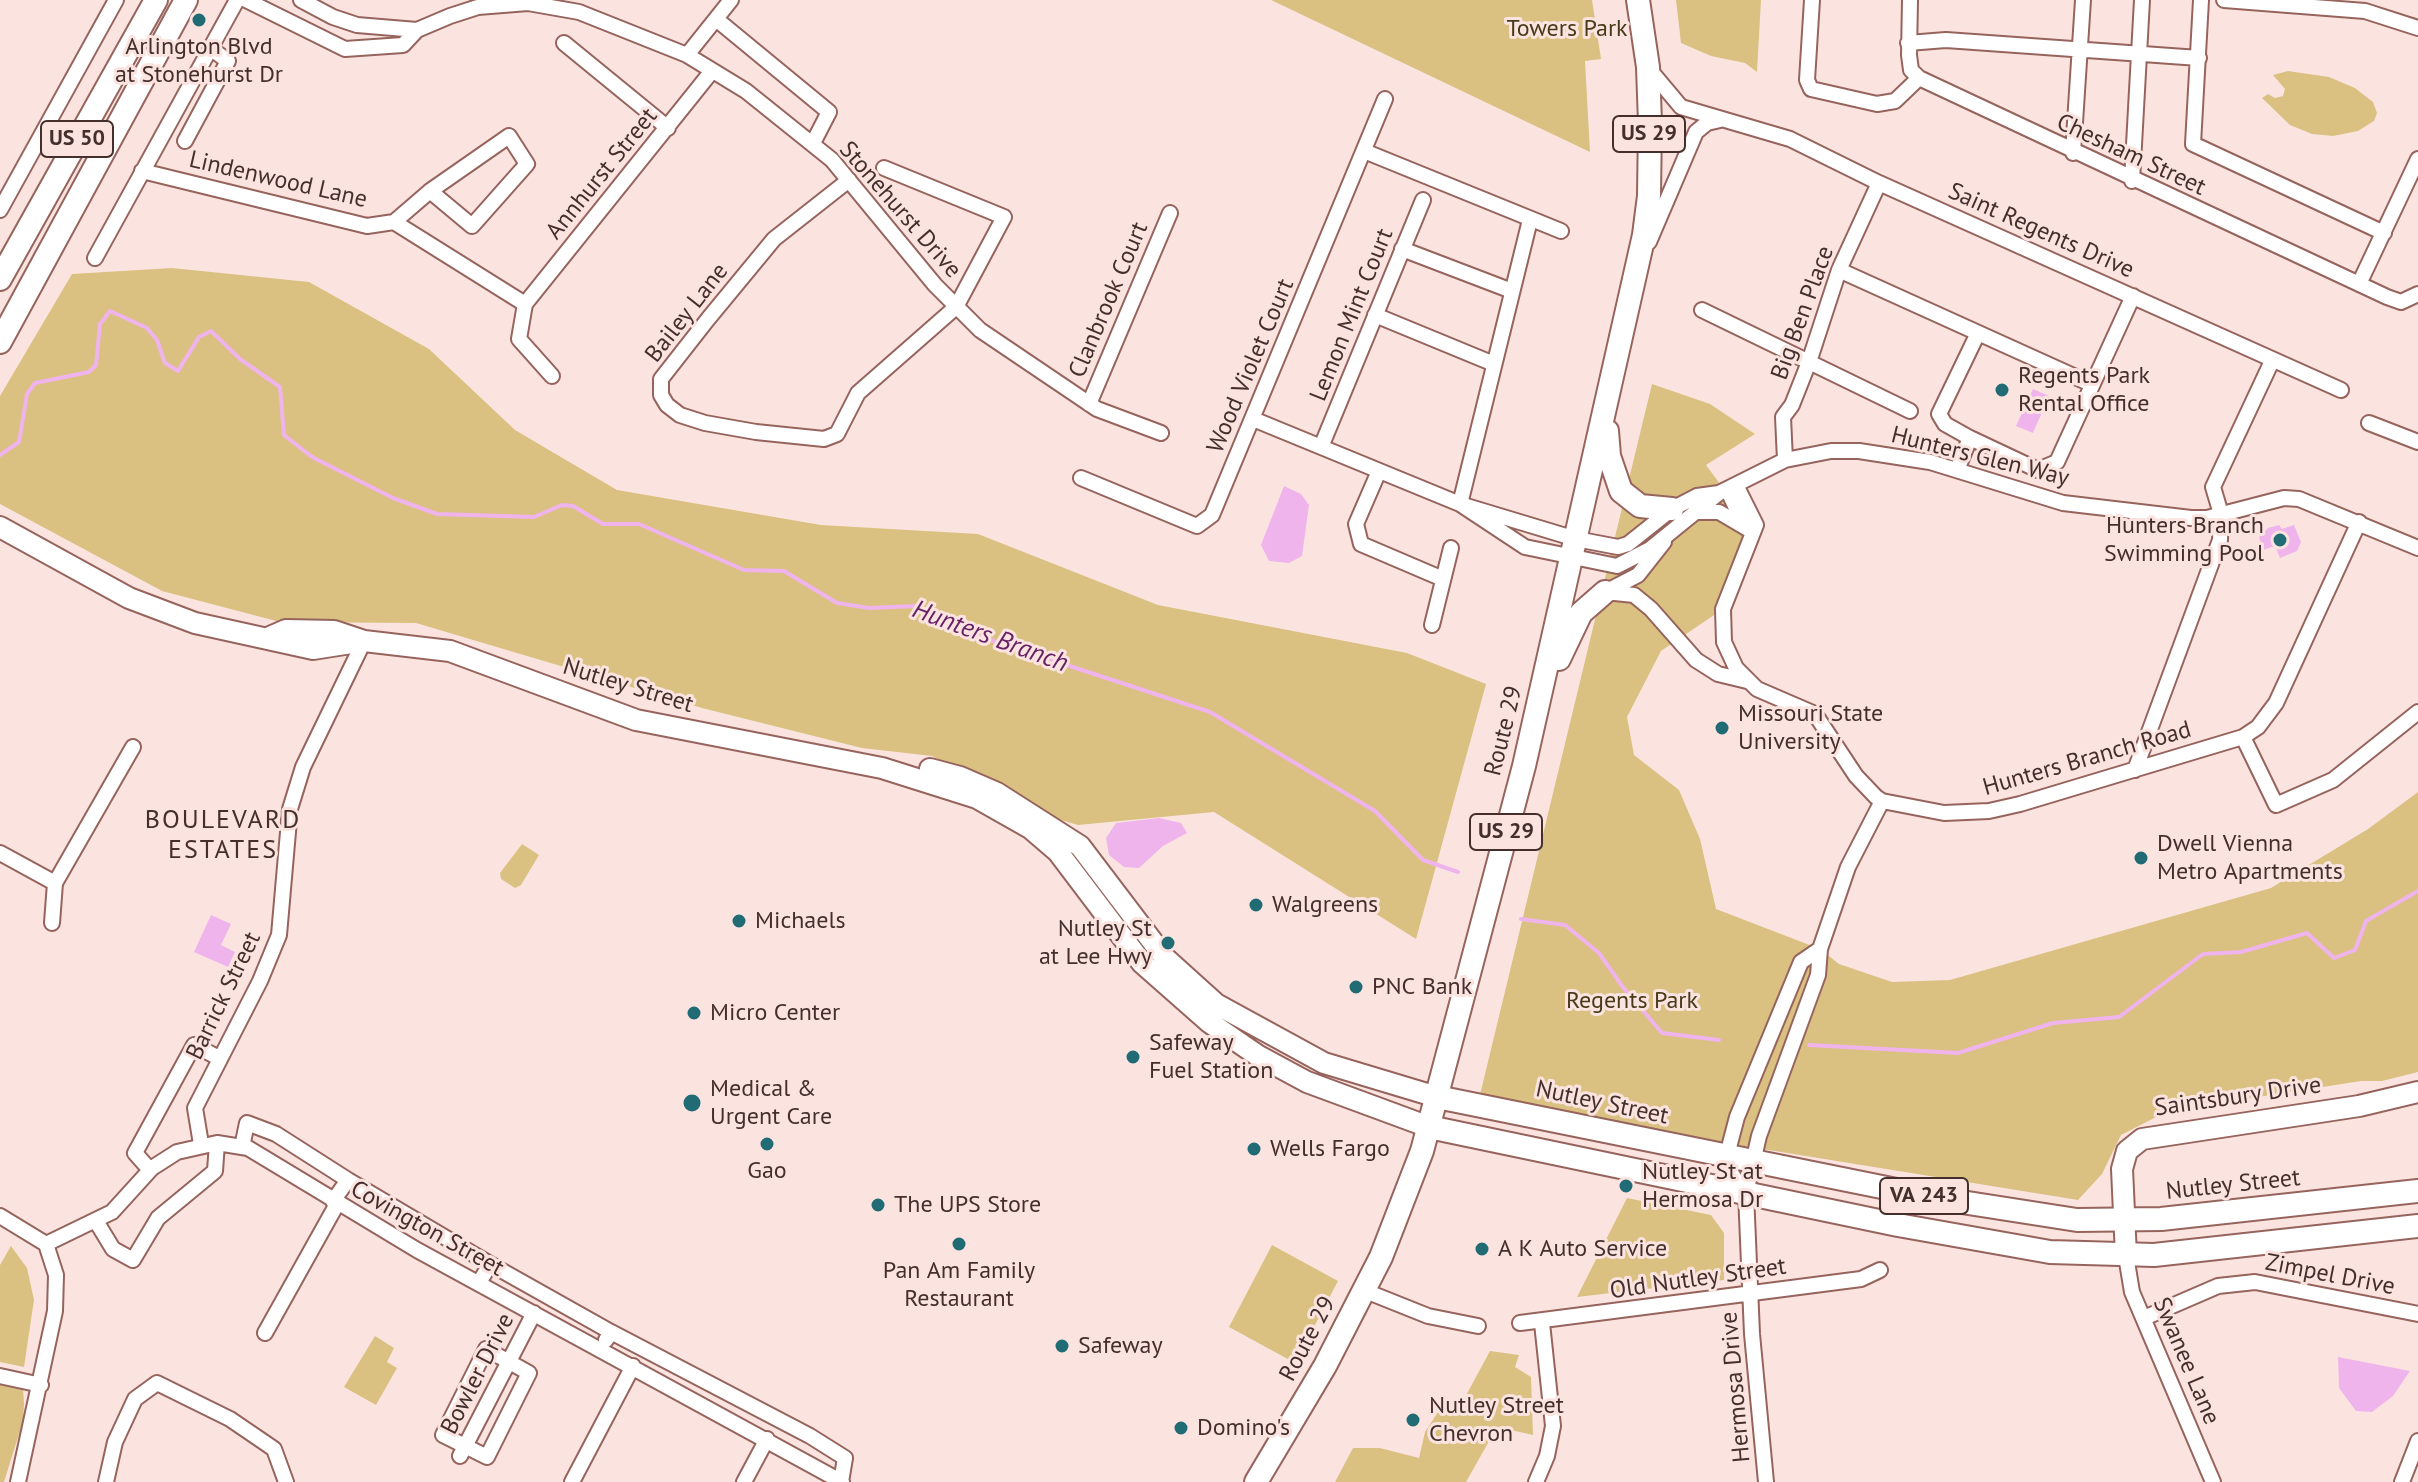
<!DOCTYPE html>
<style>
body{margin:0}
canvas{display:block;background:#fbe4e0}
</style>
<canvas width="2418" height="1482"></canvas>
<script>
const g = document.querySelector('canvas').getContext('2d');
g.lineJoin = 'round';
function paint(path, color) {
  g.fillStyle = color;
  g.fill(path, 'evenodd');
}
function toPath(rows) {
  const path = new Path2D();
  for (const r of rows) {
    path.moveTo(r[0], r[1]);
    for (let i = 2; i < r.length; i += 2) path.lineTo(r[i], r[i + 1]);
  }
  return path;
}
function stroke(path, color, width, dash) {
  g.strokeStyle = color;
  g.lineWidth = width;
  g.lineCap = dash ? 'butt' : 'round';
  g.setLineDash(dash || []);
  g.stroke(path);
}
function write(font, color, halo, rows, align = 'center') {
  g.font = font + ' "PT Sans",sans-serif';
  g.lineWidth = 6;
  g.setLineDash([]);
  g.textBaseline = 'middle';
  g.strokeStyle = halo;
  g.fillStyle = color;
  for (const [text, x, y, turn = 0] of rows) {
    g.save();
    g.translate(x, y);
    g.rotate((+turn || 0) * Math.PI / 180);
    g.textAlign = isNaN(turn) ? turn : align;
    if (halo) g.strokeText(text, 0, 0);
    g.fillText(text, 0, 0);
    g.restore();
  }
}
const green = toPath([
 [1271,0,1592,0,1601,59,1585,61,1590,152],
 [1676,0,1761,0,1757,72,1745,63,1711,56,1681,43],
 [2288,71,2329,77,2355,88,2373,102,2377,113,2374,121,2358,131,2333,136,2312,134,2290,125,2262,98,2268,94,2275,98,2283,96,2285,89,2273,75],
 [172,268,309,282,429,349,515,430,617,490,821,525,978,534,1158,605,1407,653,1486,684,1416,939,1214,812,1078,825,1047,816,932,756,862,748,702,708,416,623,280,622,162,591,0,504,0,396,72,274],
 [1652,384,1710,404,1755,434,1706,465,1726,492,1755,517,1723,609,1661,651,1627,717,1634,755,1679,790,1700,839,1716,909,1820,949,1839,964,1892,982,1950,980,2271,888,2368,829,2418,792,2418,1072,2382,1081,2361,1081,2168,1111,2121,1135,2102,1174,2078,1200,1478,1103],
 [522,844,539,855,521,885,515,888,501,879,500,873],
 [1627,1198,1711,1215,1724,1233,1724,1280,1577,1297],
 [1272,1245,1338,1281,1295,1363,1229,1327],
 [11,1246,27,1268,34,1300,24,1367,0,1362,0,1265],
 [375,1336,394,1348,387,1362,397,1368,376,1405,344,1387],
 [1490,1351,1519,1355,1515,1367,1531,1377,1533,1435,1497,1427,1466,1482,1335,1482,1353,1448,1380,1448,1419,1458,1425,1432,1440,1409,1456,1414],
 [0,1382,23,1388,24,1404,23,1421,4,1482,0,1482]
]);
const water = toPath([
 [2033,389,2049,396,2033,433,2016,426],
 [1284,486,1301,494,1309,505,1302,556,1289,563,1269,561,1261,545],
 [2279,525,2282,529,2294,525,2301,542,2297,551,2280,558,2275,546,2263,550,2259,537,2268,528],
 [1159,818,1181,823,1187,833,1163,846,1139,868,1124,867,1109,855,1106,838,1116,823],
 [211,915,231,924,221,945,235,952,228,967,194,952],
 [2338,1357,2410,1371,2393,1396,2372,1412,2356,1411,2339,1388]
]);
const stream = toPath([
 [0,455,19,442,27,394,35,383,89,372,96,365,100,324,110,311,147,328,157,340,165,363,178,371,199,337,211,331,240,359,280,387,284,435,312,457,393,498,437,514,534,517,562,505,573,506,603,524,639,524,744,570,784,571,837,603,869,608,916,606,966,632,1210,712,1375,811,1423,860,1458,872],
 [1521,919,1565,925,1599,953,1622,986,1662,1033,1719,1040],
 [1809,1045,1958,1053,2053,1023,2119,1017,2203,954,2241,952,2307,933,2334,958,2355,950,2366,921,2418,891]
]);
const street = toPath([
 [246,0,345,49,403,45,417,30,450,16,478,7,528,3,579,12,687,55,746,91,832,160,935,285,980,330,1097,409,1161,433],
 [301,0,333,17,357,25,417,30],
 [1812,0,1807,80,1811,89,1877,104,1895,101,1919,78],
 [1910,0,1909,55,1911,70,1919,78,2387,297,2401,302,2418,294],
 [2201,0,2193,144,2384,233],
 [2224,0,2365,11,2418,28],
 [716,19,829,112,813,143],
 [564,43,668,128],
 [1908,43,1946,40,2199,58],
 [687,55,731,0],
 [1650,70,1681,107,1790,139,1879,183,2341,390],
 [509,136,527,164,472,226,430,191,509,136],
 [185,141,228,61,210,48],
 [1364,151,1561,231],
 [2073,153,2083,0],
 [142,171,367,226,394,222,525,304],
 [849,180,774,239,708,319,661,379,661,395,667,405,680,415,705,423,756,432,824,439,837,434,858,393,956,307,1004,217,884,168],
 [2132,181,2142,0],
 [0,210,116,0],
 [394,222,430,191],
 [1649,242,1696,132,1707,123,1720,120],
 [1402,249,1512,291],
 [95,258,237,0],
 [1839,270,2091,384],
 [2359,284,2418,159],
 [1702,310,1910,411],
 [1375,315,1494,364],
 [1978,333,1939,414,1945,424,1970,438,2038,470,2057,462,2133,296],
 [552,376,519,339,525,304,712,71],
 [1089,404,1170,213],
 [1253,419,1460,504,1576,539,1618,547,1628,544,1672,509,1697,496,1719,493],
 [2369,423,2418,442],
 [1321,447,1423,200],
 [1785,460,1783,417,1792,405,1809,362,1839,270,1879,183],
 [1957,470,1970,438],
 [1379,471,1356,524,1361,544,1443,579],
 [1081,478,1197,526,1212,515,1385,99],
 [1736,485,1756,525,1723,609,1724,642,1736,668,1757,689,1815,714,1856,776,1876,797,1882,801,1944,813,1989,811,2020,804,2243,737,2258,727,2276,703,2359,522],
 [1727,489,1744,525],
 [1460,504,1525,547,1617,566,1650,549,1719,493,1785,460,1831,451,1859,451,1930,462,2063,503,2191,518,2207,518,2284,498,2299,499,2418,548],
 [1460,504,1530,220],
 [1695,512,1719,512,1753,532],
 [1609,590,1638,575,1664,542],
 [1605,592,1634,595,1651,609,1696,660,1718,674,1747,681],
 [1432,625,1451,548],
 [2243,737,2276,805,2333,780,2418,712],
 [2135,770,2220,540,2221,514,2213,487,2272,361],
 [0,853,55,883],
 [52,923,55,883,133,747],
 [201,1144,195,1108,260,981,279,935,290,809,303,767,364,641],
 [242,1147,247,1123,276,1134,348,1180,333,1201],
 [150,1170,135,1153,194,1045,219,1058],
 [348,1180,490,1264,479,1283],
 [1745,1193,1729,1170,1727,1155,1737,1117,1801,962,1820,949],
 [0,1216,46,1244],
 [96,1221,113,1249,133,1260,158,1218,215,1171,217,1143],
 [46,1244,112,1212,152,1168,177,1152,217,1143,248,1148,417,1250,842,1482],
 [2126,1256,2132,1292,2213,1482],
 [490,1264,611,1332,606,1340],
 [1363,1290,1428,1316,1478,1326],
 [2144,1318,2218,1286,2255,1282,2418,1314],
 [1520,1323,1861,1279,1880,1270],
 [611,1332,810,1436,845,1458,841,1482],
 [265,1333,337,1204],
 [486,1349,529,1373,487,1457,443,1435,486,1349],
 [0,1376,41,1385],
 [460,1456,534,1313],
 [18,1482,55,1311,56,1275,46,1244],
 [106,1482,115,1442,135,1399,157,1383,230,1419,274,1449,286,1482],
 [572,1482,633,1366],
 [744,1482,767,1439],
 [1536,1482,1547,1456,1553,1426,1542,1323],
 [1766,1482,1752,1334,1746,1193,1759,1136,1818,975,1820,949,1848,867,1882,801],
 [2402,1482,2418,1441]
]);
const secondary = toPath([
 [0,527,129,598,195,623,313,649,364,641],
 [270,637,286,630,334,631,364,641,450,651,636,720,882,768,977,798,1030,828,1058,852,1142,963,1209,1022,1257,1055,1307,1082,1429,1127],
 [930,769,960,777,997,793,1080,846,1165,958,1216,1004,1324,1063,1437,1097],
 [2126,1256,2122,1169,2127,1151,2142,1139,2359,1106,2418,1092]
]);
const primary = toPath([
 [0,279,156,0],
 [0,342,186,0],
 [1607,431,1609,456,1621,491,1640,506,1672,509],
 [1559,659,1581,613,1605,592],
 [1437,1097,1936,1198,2077,1220,2161,1219,2418,1191],
 [1429,1127,1898,1225,2050,1252,2154,1255,2418,1226],
 [1256,1482,1325,1366,1381,1257,1422,1151,1524,766,1644,235,1649,196,1650,123,1648,67,1638,0]
]);
const markers = [
 [199,20,8,"#216b75"],
 [2002,390,8,"#216b75"],
 [2280,540,8,"#216b75"],
 [1722,728,8,"#216b75"],
 [2141,858,8,"#216b75"],
 [1256,905,8,"#216b75"],
 [739,921,8,"#216b75"],
 [1168,943,8,"#216b75"],
 [1356,987,8,"#216b75"],
 [694,1013,8,"#216b75"],
 [1133,1057,8,"#216b75"],
 [692,1103,10,"#216b75"],
 [767,1144,8,"#216b75"],
 [1254,1149,8,"#216b75"],
 [1626,1186,8,"#216b75"],
 [878,1205,8,"#216b75"],
 [959,1244,8,"#216b75"],
 [1482,1249,8,"#216b75"],
 [1062,1346,8,"#216b75"],
 [1413,1420,8,"#216b75"],
 [1181,1428,8,"#216b75"]
];
const shields = [
 [1649,134,72],
 [77,139,72],
 [1506,832,72],
 [1924,1196,88]
];
const shieldNames = [
 ["US 29",1649,134],
 ["US 50",77,139],
 ["US 29",1506,832],
 ["VA 243",1924,1196]
];
const parkNames = [
 ["Towers Park",1567,29],
 ["Regents Park",1632,1001]
];
const poiNames = [
 ["Arlington Blvd",199,47,"center"],
 ["at Stonehurst Dr",199,75,"center"],
 ["Regents Park",2018,376],
 ["Rental Office",2018,404],
 ["Hunters Branch",2264,526,"right"],
 ["Swimming Pool",2264,554,"right"],
 ["Missouri State",1738,714],
 ["University",1738,742],
 ["Dwell Vienna",2157,844],
 ["Metro Apartments",2157,872],
 ["Walgreens",1272,905],
 ["Michaels",755,921],
 ["Nutley St",1152,929,"right"],
 ["at Lee Hwy",1152,957,"right"],
 ["PNC Bank",1372,987],
 ["Micro Center",710,1013],
 ["Safeway",1149,1043],
 ["Fuel Station",1149,1071],
 ["Medical &",710,1089],
 ["Urgent Care",710,1117],
 ["Wells Fargo",1270,1149],
 ["Gao",767,1171,"center"],
 ["Nutley St at",1642,1172],
 ["Hermosa Dr",1642,1200],
 ["The UPS Store",894,1205],
 ["A K Auto Service",1498,1249],
 ["Pan Am Family",959,1271,"center"],
 ["Restaurant",959,1299,"center"],
 ["Safeway",1078,1346],
 ["Nutley Street",1429,1406],
 ["Chevron",1429,1434],
 ["Domino's",1197,1428]
];
const streetNames = [
 ["Chesham Street",2131,155,25],
 ["Annhurst Street",602,174,-51],
 ["Lindenwood Lane",278,180,13],
 ["Stonehurst Drive",900,210,49],
 ["Saint Regents Drive",2041,231,24],
 ["Clanbrook Court",1109,300,-67],
 ["Bailey Lane",687,313,-52],
 ["Big Ben Place",1803,313,-70],
 ["Lemon Mint Court",1352,315,-68],
 ["Wood Violet Court",1251,366,-67],
 ["Hunters Glen Way",1980,457,14],
 ["Nutley Street",628,686,17],
 ["Route 29",1504,731,-76],
 ["Hunters Branch Road",2087,759,-16],
 ["Barrick Street",224,996,-64],
 ["Saintsbury Drive",2238,1097,-8],
 ["Nutley Street",1602,1103,12],
 ["Nutley Street",2233,1185,-6],
 ["Covington Street",427,1229,29],
 ["Zimpel Drive",2330,1275,11],
 ["Old Nutley Street",1698,1279,-8],
 ["Route 29",1308,1339,-62],
 ["Swanee Lane",2186,1361,67],
 ["Bowler Drive",478,1374,-63],
 ["Hermosa Drive",1736,1387,-95]
];
const waterNames = [
 ["Hunters Branch",990,637,20]
];
const neighbourhoodNames = [
 ["BOULEVARD",223,821],
 ["ESTATES",223,851]
];
paint(green, '#dac182');
paint(water, '#f0b4ed');
stroke(stream, '#f0b4ed', 4);
stroke(street, '#96645d', 18);
stroke(secondary, '#96645d', 24);
stroke(primary, '#96645d', 26);
stroke(street, '#fff', 14);
stroke(secondary, '#fff', 20);
stroke(primary, '#fff', 22);
for (const [x, y, r, color] of markers) {
  const dot = new Path2D();
  dot.arc(x, y, r, 0, 2 * Math.PI);
  g.fillStyle = color;
  g.fill(dot);
  stroke(dot, '#fbe4e0', 3);
}
for (const [x, y, w] of shields) {
  const box = new Path2D();
  box.roundRect(x - w / 2, y - 18, w, 36, 6);
  g.fillStyle = '#fbe4e0';
  g.fill(box);
  stroke(box, '#452f2c', 2);
}
write('bold 22px', '#452f2c', null, shieldNames);
write('24px', '#483b1a', '#fbe4e0', parkNames);
write('24px', '#452f2c', '#fbe4e0', poiNames, 'left');
write('24px', '#452f2c', '#fbe4e0', streetNames);
write('italic 26px', '#672266', '#fbe4e0', waterNames);
g.letterSpacing = '2px';
write('26px', '#452f2c', '#fbe4e0', neighbourhoodNames);
g.letterSpacing = '0px';
</script>
